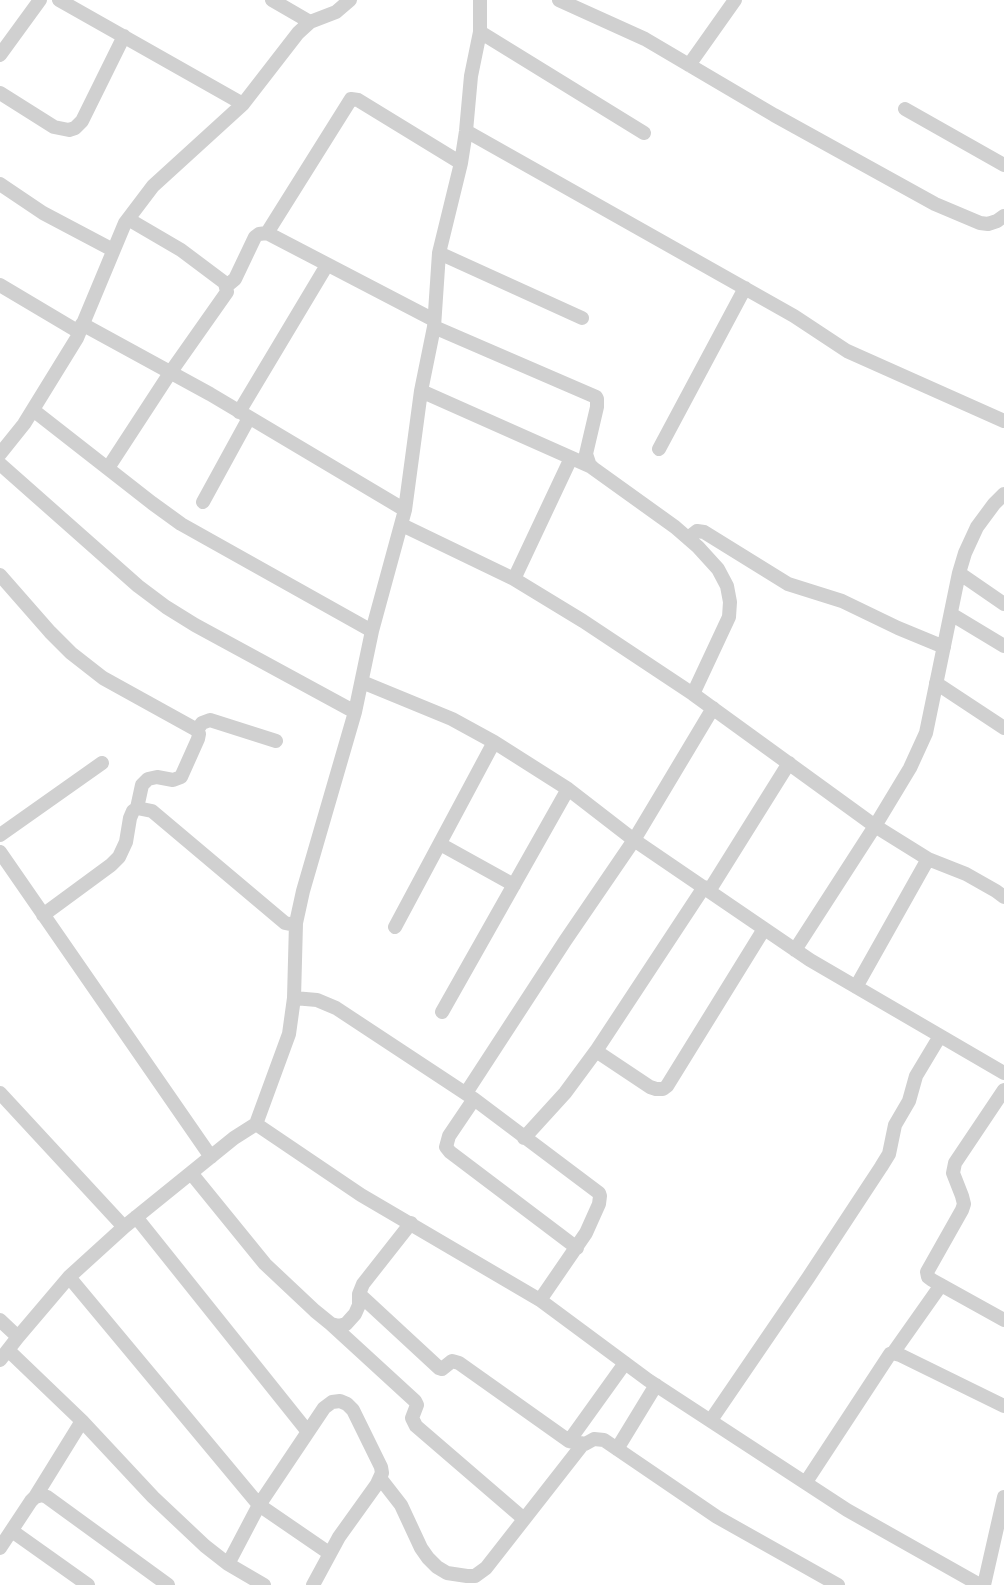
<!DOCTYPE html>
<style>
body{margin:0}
canvas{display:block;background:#fff}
</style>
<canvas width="1004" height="1585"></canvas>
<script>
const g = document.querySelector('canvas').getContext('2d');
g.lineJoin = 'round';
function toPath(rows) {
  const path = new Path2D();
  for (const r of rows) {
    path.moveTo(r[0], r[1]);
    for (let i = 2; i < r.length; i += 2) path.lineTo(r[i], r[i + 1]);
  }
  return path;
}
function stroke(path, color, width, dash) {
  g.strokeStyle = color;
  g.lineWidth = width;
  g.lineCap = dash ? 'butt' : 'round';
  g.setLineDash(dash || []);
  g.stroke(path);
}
const minor = toPath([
 [59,0,243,104],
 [272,0,310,22],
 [559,0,645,39,774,115,935,204,980,223,988,224,997,221,1004,216],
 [480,32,644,133],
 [0,55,40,0],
 [689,65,735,0],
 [0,93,54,127,69,130,75,128,82,121,124,36],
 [905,109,1004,165],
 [466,131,794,316,847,351,1004,421],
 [0,184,43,213,113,250],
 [128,219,181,250,225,283,229,284,235,279,255,237,259,234,267,233,434,320],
 [267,233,351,99,358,100,461,163],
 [439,253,582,318],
 [0,285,79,332],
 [82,324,210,394,405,510],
 [434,327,596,397,597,399,597,407,586,454,590,466,675,527,698,547,718,569,727,586,730,602,729,617,693,694],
 [421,391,592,467],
 [33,410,152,503,181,524,372,631],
 [239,412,327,265],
 [659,449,745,288],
 [0,454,24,424,77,338,125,223,153,186,243,104,298,33,310,22,336,12,350,0],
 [0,464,138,586,166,607,195,625,355,712],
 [108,468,170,373,227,292,225,283],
 [203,502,249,418],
 [402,525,514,579,583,621,693,694,875,826,928,859,966,874,996,891,1004,897],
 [688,538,697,531,704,532,788,584,842,601,898,628,944,647],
 [959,573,1004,604],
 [0,575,50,632,71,653,103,678,197,730,199,734,198,739,181,777,173,780,157,777,148,779,142,785,137,808],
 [514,579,571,458],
 [951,614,1004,646],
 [362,682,452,719,494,742,568,789,634,840,810,960,1004,1073],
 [936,683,1004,728],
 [197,730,202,723,210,720,276,741],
 [0,835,102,763],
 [440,844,514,885],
 [0,852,211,1157],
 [709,891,789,763],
 [43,915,111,865,119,857,126,842,130,818,133,811,137,808,152,811,285,923,290,924,296,923],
 [395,927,494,742],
 [795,950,875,826,910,768,926,733,959,573,965,553,977,527,994,504,1004,494],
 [856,987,928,859],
 [294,998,317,1000,336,1008,474,1099,599,1193,600,1196,599,1204,586,1233,540,1300],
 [442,1012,568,789],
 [596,1051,650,1087,656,1089,663,1089,667,1086,764,929],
 [1004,1090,955,1163,953,1173,962,1196,964,1204,962,1210,927,1272,928,1277,932,1280,1004,1320],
 [0,1093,124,1227],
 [466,1093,565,941,634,840,713,708],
 [474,1099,449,1136,446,1147,450,1152,577,1248],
 [256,1124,361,1195,540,1300,648,1380,847,1510,980,1585],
 [524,1138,565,1093,596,1051,704,887],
 [191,1173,265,1264,315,1311,331,1324,339,1326,346,1324,355,1314,359,1305,359,1294,363,1284,411,1223],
 [136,1217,308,1432],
 [69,1277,259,1505,228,1564],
 [359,1294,439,1368,442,1369,452,1361,459,1363,569,1441,585,1444,594,1439,604,1440,717,1517,838,1585],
 [0,1320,18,1337],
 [331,1324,415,1401,417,1405,412,1418,416,1426,524,1519],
 [8,1350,82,1421,153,1497,205,1546,228,1564,264,1585],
 [893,1353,941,1285],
 [0,1360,18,1337,69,1277,124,1227,234,1138,256,1124,289,1034,294,998,296,923,303,891,355,712,372,631,405,510,421,391,434,327,439,253,461,163,466,131,471,76,480,32,480,0],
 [711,1420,808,1278,881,1167,889,1154,895,1125,909,1101,916,1076,940,1036],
 [569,1441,625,1363],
 [617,1449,656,1385],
 [380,1478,401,1505,421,1548,428,1558,437,1567,447,1573,467,1576,475,1576,486,1568,583,1444],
 [806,1482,890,1354,893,1353,900,1355,1004,1406],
 [35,1497,82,1421],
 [12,1531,88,1585],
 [0,1548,31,1501,35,1497,42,1495,47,1497,168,1585],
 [313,1585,339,1537,377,1484,382,1473,381,1467,353,1410,347,1404,340,1401,332,1402,324,1408,259,1505,329,1553],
 [984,1585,1004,1497]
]);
stroke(minor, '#d0d0d0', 14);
</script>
